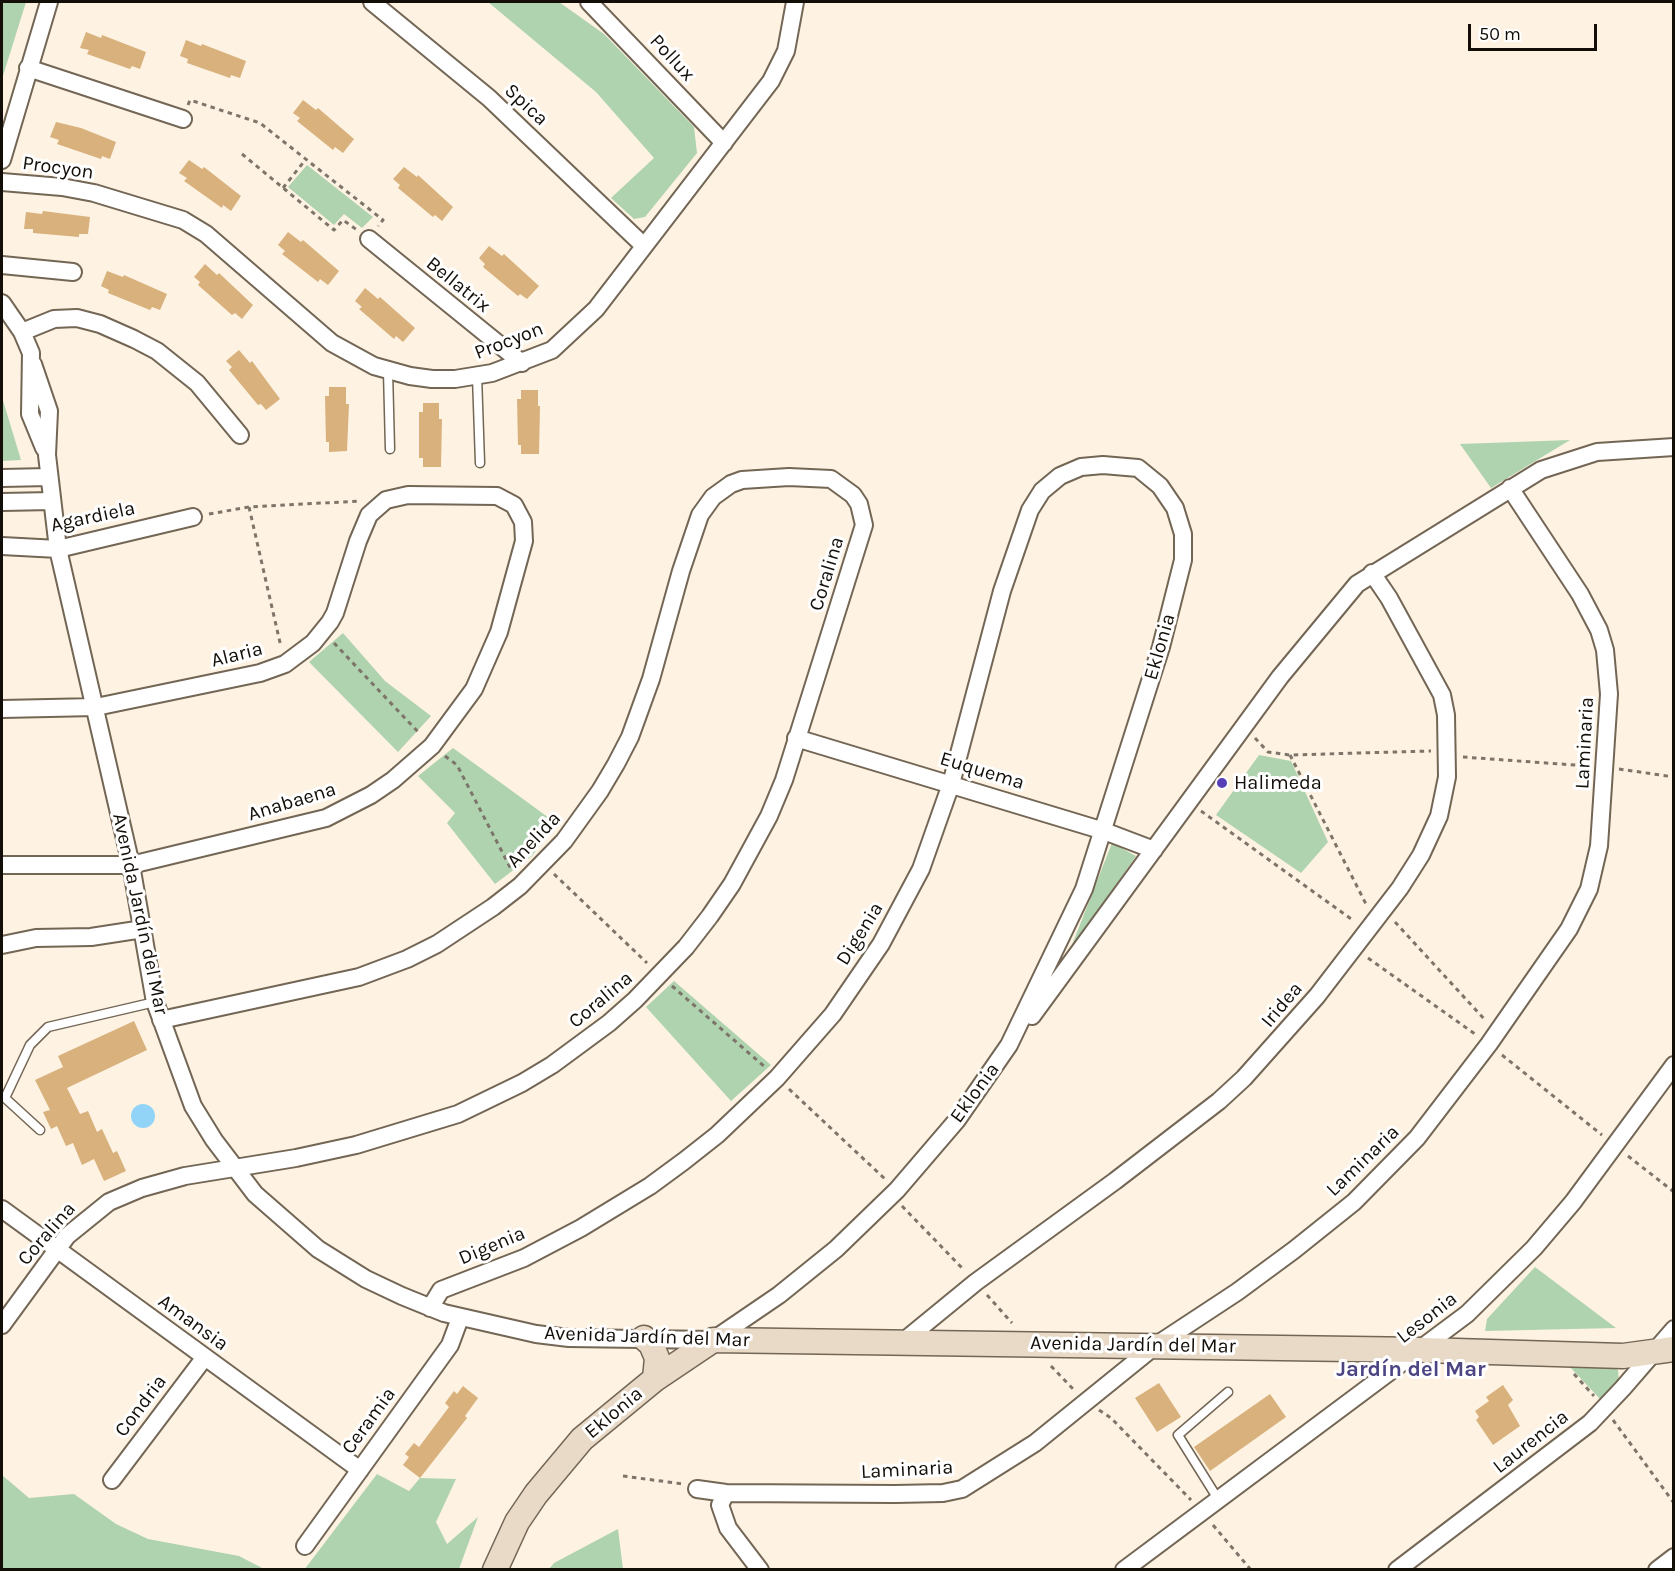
<!DOCTYPE html>
<meta charset="utf-8">
<style>
body{margin:0}
#map{position:relative;width:1675px;height:1571px;overflow:hidden;background:#fef2e2;font-family:Karla,sans-serif}
canvas{display:block}
.frame{position:absolute;inset:0;border:3px solid #130e08;pointer-events:none}
.scale{position:absolute;left:1468px;top:24px;width:129px;height:27px;box-sizing:border-box;border:3px solid #130e08;border-top:0;padding-left:8px;font-size:18px;line-height:21px;white-space:nowrap;color:#130e08;-webkit-text-stroke:4px #fff;paint-order:stroke}
</style>
<div id="map">
<canvas width="1675" height="1571"></canvas>
<div class="frame"></div>
<div class="scale">50 m</div>
</div>
<script>
const g = document.querySelector('canvas').getContext('2d');
g.lineJoin = 'round';
function paint(path, color) {
  g.fillStyle = color;
  g.fill(path, 'evenodd');
}
function toPath(rows) {
  const path = new Path2D();
  for (const r of rows) {
    if (r.length === 3) {
      path.moveTo(r[0] + r[2], r[1]);
      path.arc(r[0], r[1], r[2], 0, 2 * Math.PI);
      continue;
    }
    path.moveTo(r[0], r[1]);
    for (let i = 2; i < r.length; i += 2) path.lineTo(r[i], r[i + 1]);
  }
  return path;
}
function stroke(path, color, width, dash) {
  g.strokeStyle = color;
  g.lineWidth = width;
  g.lineCap = dash ? 'butt' : 'round';
  g.setLineDash(dash || []);
  g.stroke(path);
}
function write(font, color, halo, rows, align = 'center') {
  g.font = font + ' Karla,sans-serif';
  g.lineWidth = 6;
  g.setLineDash([]);
  g.textBaseline = 'middle';
  g.strokeStyle = halo;
  g.fillStyle = color;
  for (const [text, x, y, turn = 0] of rows) {
    g.save();
    g.translate(x, y);
    g.rotate((+turn || 0) * Math.PI / 180);
    g.textAlign = isNaN(turn) ? turn : align;
    if (halo) g.strokeText(text, 0, 0);
    g.fillText(text, 0, 0);
    g.restore();
  }
}
const green = toPath([
 [2,2,26,2,2,79],
 [488,2,559,2,604,34,694,127,697,153,645,217,634,219,611,198,654,158,596,92],
 [307,165,373,217,362,228,344,214,334,225,288,187],
 [2,397,21,460,2,461],
 [1570,440,1491,488,1460,444],
 [343,633,385,681,431,716,398,752,309,662],
 [453,748,556,823,532,856,495,884,447,823,455,813,418,776],
 [1259,755,1291,761,1328,842,1301,873,1216,815],
 [1112,843,1136,856,1070,950],
 [674,981,771,1065,731,1101,646,1007],
 [1535,1267,1616,1328,1485,1331,1487,1319],
 [1613,1365,1618,1370,1619,1382,1601,1400,1569,1366],
 [377,1474,409,1491,420,1478,456,1479,436,1522,447,1544,478,1517,459,1569,304,1570],
 [2,1475,29,1498,74,1494,116,1524,148,1539,239,1556,264,1569,2,1569],
 [618,1529,623,1569,549,1569,554,1563]
]);
const water = toPath([
 [143,1116,12]
]);
const building = toPath([
 [86,32,101,38,102,35,146,52,140,69,132,66,130,69,87,54,89,50,80,48],
 [186,40,201,46,202,44,246,61,240,78,231,75,230,78,187,63,188,59,180,56],
 [303,100,316,110,318,108,354,139,343,153,335,147,333,150,297,121,300,118,293,113],
 [56,122,81,128,116,142,110,159,102,156,101,159,57,144,59,140,50,137],
 [189,160,202,169,204,167,241,196,231,211,223,205,222,208,184,181,187,178,179,173],
 [404,167,417,177,418,175,453,207,442,221,435,215,433,217,398,188,400,185,393,179],
 [43,211,90,217,88,234,79,234,79,237,33,233,33,229,24,229,26,212,42,214],
 [288,232,301,242,303,240,339,271,328,285,320,279,318,282,282,254,285,251,278,245],
 [489,246,502,256,504,254,539,286,527,299,520,294,518,296,483,267,485,264,479,258],
 [205,264,217,275,219,273,253,305,242,319,235,313,232,315,198,285,200,282,194,277],
 [107,271,123,277,124,275,167,294,160,310,152,307,150,310,108,293,109,290,101,286],
 [365,288,378,299,380,297,415,328,403,342,396,336,394,339,359,309,362,307,355,301],
 [239,350,250,363,252,361,280,399,266,410,261,404,258,405,229,370,232,367,226,361],
 [329,387,346,387,346,404,349,404,347,451,329,452,329,442,326,442,325,396,329,396],
 [521,390,538,390,538,406,540,406,539,454,521,454,521,445,518,445,517,399,521,399],
 [423,403,439,403,439,419,442,419,441,467,423,467,423,458,419,458,419,412,423,412],
 [134,1021,147,1050,67,1088,80,1114,88,1111,97,1132,102,1129,113,1153,117,1151,126,1171,104,1181,94,1159,82,1165,73,1143,66,1146,57,1126,51,1129,43,1112,50,1110,35,1080,63,1067,58,1056],
 [1159,1383,1181,1417,1157,1432,1135,1398],
 [1503,1385,1513,1400,1508,1405,1520,1426,1493,1445,1476,1420,1479,1417,1475,1411,1489,1401,1486,1397],
 [463,1386,478,1398,465,1416,467,1418,420,1478,403,1465,409,1457,405,1454,414,1443,419,1447,449,1407,445,1403,454,1391,457,1394],
 [1270,1394,1286,1417,1210,1471,1194,1447]
]);
const path = toPath([
 [188,105,190,100,260,123,383,220,378,226],
 [242,154,334,230,343,220,357,230],
 [283,188,306,159],
 [249,507,281,647],
 [209,514,249,507,360,501],
 [334,643,420,734],
 [1255,738,1268,752,1290,755,1431,751],
 [1290,755,1367,906],
 [445,756,457,765,512,871],
 [1463,757,1588,766],
 [1619,769,1674,777],
 [1201,811,1354,921],
 [554,874,647,963],
 [1395,922,1486,1021],
 [1368,958,1475,1034],
 [672,986,766,1068],
 [1502,1055,1602,1135],
 [789,1089,885,1179],
 [1628,1156,1674,1192],
 [902,1206,964,1270],
 [987,1295,1012,1323],
 [1051,1366,1076,1392],
 [1574,1374,1594,1396],
 [1099,1410,1111,1418,1191,1500],
 [1613,1420,1674,1503],
 [623,1476,683,1484],
 [1213,1525,1251,1570]
]);
const lane = toPath([
 [388,371,390,449],
 [477,376,480,463],
 [40,1130,5,1098,30,1045,48,1027,155,1002],
 [1218,1499,1178,1435,1228,1392]
]);
const street = toPath([
 [372,2,489,98,644,246],
 [589,2,724,143],
 [28,68,183,119],
 [2,160,49,2],
 [2,182,62,187,94,193,183,220,206,234,332,343,374,366,410,376,432,379,455,379,492,373,552,350,596,309,771,81,786,51,795,2],
 [369,239,522,363],
 [2,265,73,272],
 [2,303,22,332,31,353,30,414,44,448],
 [22,332,54,319,77,318,100,324,134,339,157,351,197,383,240,435],
 [33,364,49,411,47,455,58,549,131,865,155,1002,193,1106,214,1140,255,1194,318,1249,366,1279,402,1296,444,1313,536,1334,569,1338,713,1340,779,1295,836,1249,897,1190,957,1120,1009,1045,1084,889,1161,647,1183,560,1183,534,1175,508,1160,486,1138,468,1103,465,1081,467,1060,476,1042,491,1030,510,1002,591,951,784,921,869,881,944,833,1014,777,1078,717,1135,684,1161,650,1186,581,1228,524,1258,441,1290,430,1308],
 [2,478,49,477],
 [2,502,52,501],
 [2,546,58,549,193,517],
 [2,709,96,707,260,673,285,664,313,643,330,622,335,613,358,541,369,515,386,500,408,495,497,496,514,505,523,522,524,541,499,632,474,689,432,746,393,780,371,795,326,818,131,865,2,865],
 [796,738,1104,831,1154,850],
 [2,945,36,938,91,937,143,929],
 [1032,1016,1280,677,1357,584,1541,470,1597,452,1674,447],
 [2,1209,360,1470],
 [2,1325,67,1236,109,1202,142,1188,185,1176,296,1158,356,1145,458,1114,522,1083,552,1065,609,1023,635,1000,686,947,710,916,732,884,769,816,784,780,864,525,859,504,853,495,831,479,789,477,742,480,731,484,713,497,700,515,681,571,651,679,630,737,616,764,600,791,564,841,520,886,493,907,437,944,407,959,359,977,161,1020],
 [904,1341,976,1282,1115,1181,1219,1101,1244,1078,1317,996,1400,888,1421,855,1439,816,1447,777,1446,715,1442,695,1389,598,1372,573],
 [112,1480,205,1357],
 [697,1489,726,1493,895,1494,943,1493,962,1489,1035,1443,1155,1346,1237,1292,1294,1250,1354,1202,1417,1138,1489,1044,1569,929,1589,889,1599,846,1609,694,1605,650,1599,630,1580,594,1510,488],
 [726,1493,720,1505,728,1528,760,1570],
 [305,1546,450,1345,460,1318],
 [1124,1570,1467,1314,1534,1248,1573,1202,1674,1065],
 [1397,1570,1590,1423,1623,1388,1674,1329],
 [1657,1570,1674,1557]
]);
const secondary = toPath([
 [644,1338,651,1344,657,1358,655,1379],
 [495,1570,517,1522,536,1494,582,1439,655,1379,713,1340,1423,1350,1623,1356,1674,1349]
]);
const markers = [
 [1222,783,6,"#583fb7"]
];
const streetNames = [
 ["Pollux",672,58,47],
 ["Spica",526,105,43],
 ["Procyon",58,168,8],
 ["Bellatrix",458,285,39],
 ["Procyon",509,341,-21],
 ["Agardiela",93,517,-12],
 ["Coralina",827,574,-73],
 ["Eklonia",1160,647,-74],
 ["Alaria",237,655,-14],
 ["Laminaria",1585,743,-87],
 ["Euquema",982,771,17],
 ["Anabaena",292,802,-17],
 ["Anelida",534,840,-47],
 ["Avenida Jardín del Mar",140,914,78],
 ["Digenia",860,934,-58],
 ["Coralina",601,1000,-40],
 ["Iridea",1282,1005,-50],
 ["Eklonia",975,1093,-54],
 ["Laminaria",1363,1161,-44],
 ["Coralina",47,1234,-49],
 ["Digenia",492,1246,-23],
 ["Lesonia",1427,1318,-38],
 ["Amansia",193,1323,36],
 ["Avenida Jardín del Mar",647,1337,2],
 ["Avenida Jardín del Mar",1133,1345,1],
 ["Condria",141,1406,-53],
 ["Eklonia",614,1413,-40],
 ["Ceramia",369,1421,-54],
 ["Laurencia",1531,1442,-38],
 ["Laminaria",907,1470,-3]
];
const poiNames = [
 ["Halimeda",1234,783]
];
const quarterNames = [
 ["Jardín del Mar",1411,1370]
];
paint(green, '#aed3ae');
paint(water, '#92d4f7');
paint(building, '#d8b17c');
stroke(lane, '#736655', 11);
stroke(street, '#736655', 20);
stroke(secondary, '#736655', 27);
stroke(path, '#7d756a', 3, [4.5, 4.5]);
stroke(lane, '#fff', 8);
stroke(street, '#fff', 16);
stroke(secondary, '#e9dac7', 24);
for (const [x, y, r, color] of markers) {
  const dot = new Path2D();
  dot.arc(x, y, r, 0, 2 * Math.PI);
  g.fillStyle = color;
  g.fill(dot);
  stroke(dot, '#fff', 2);
}
write('20px', '#130e08', '#fff', streetNames);
write('20px', '#130e08', '#fff', poiNames, 'left');
write('bold 22px', '#4c4583', '#fff', quarterNames);
</script>
